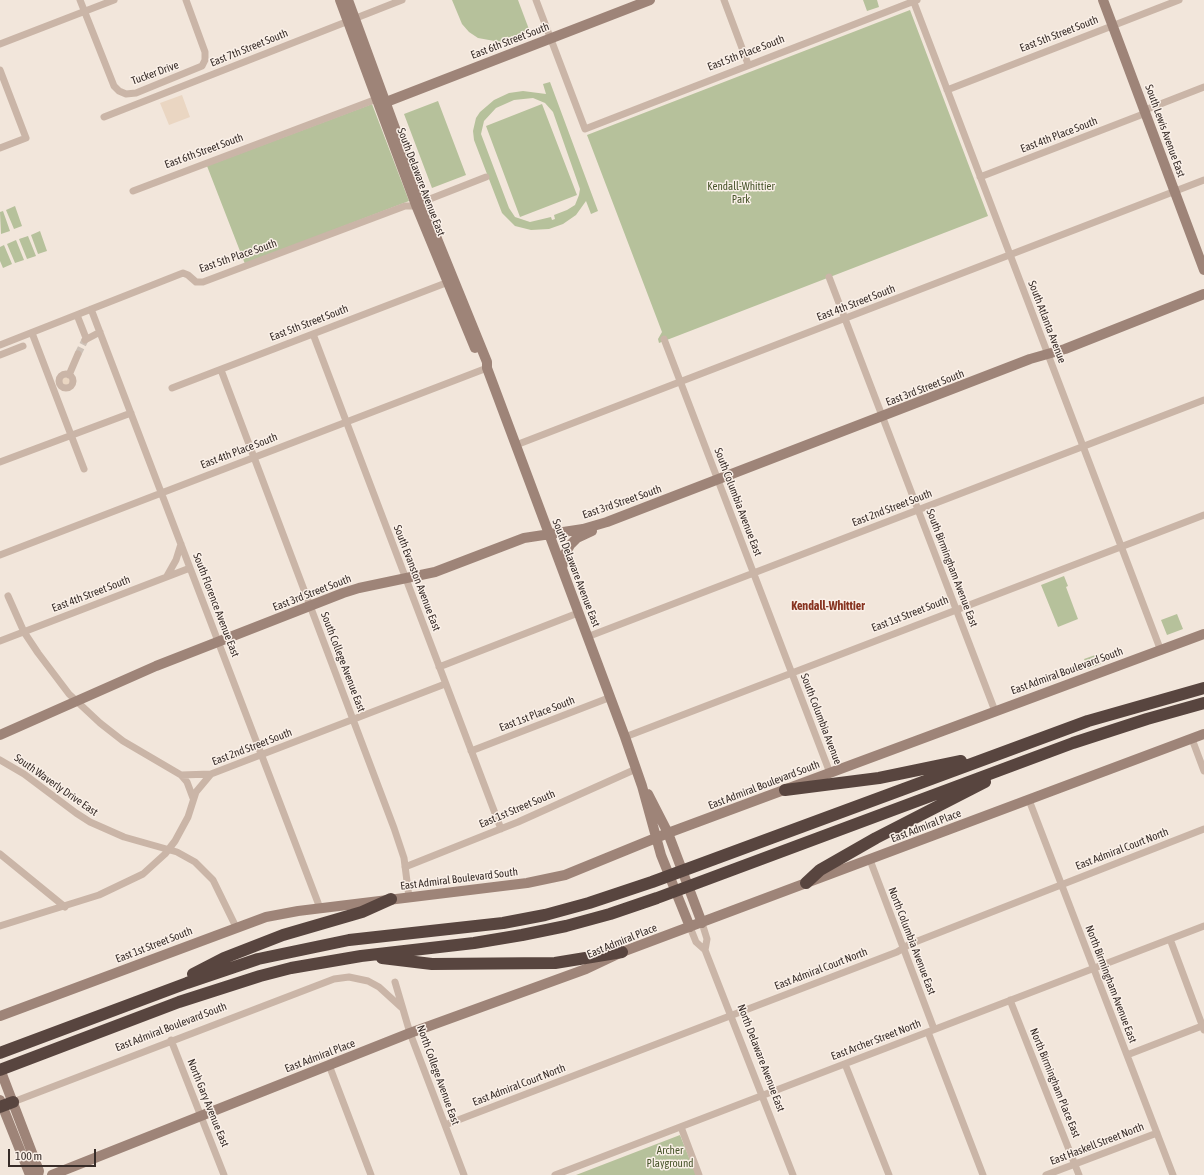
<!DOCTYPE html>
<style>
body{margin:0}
#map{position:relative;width:1204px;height:1175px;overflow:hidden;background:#f2e6db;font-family:"Asap Condensed",sans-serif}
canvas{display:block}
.scale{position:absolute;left:8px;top:1149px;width:88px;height:18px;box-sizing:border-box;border:2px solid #372c28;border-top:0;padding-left:5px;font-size:12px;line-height:14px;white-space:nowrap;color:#372c28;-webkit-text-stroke:3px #faf0e8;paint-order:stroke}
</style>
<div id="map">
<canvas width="1204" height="1175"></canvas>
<div class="scale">100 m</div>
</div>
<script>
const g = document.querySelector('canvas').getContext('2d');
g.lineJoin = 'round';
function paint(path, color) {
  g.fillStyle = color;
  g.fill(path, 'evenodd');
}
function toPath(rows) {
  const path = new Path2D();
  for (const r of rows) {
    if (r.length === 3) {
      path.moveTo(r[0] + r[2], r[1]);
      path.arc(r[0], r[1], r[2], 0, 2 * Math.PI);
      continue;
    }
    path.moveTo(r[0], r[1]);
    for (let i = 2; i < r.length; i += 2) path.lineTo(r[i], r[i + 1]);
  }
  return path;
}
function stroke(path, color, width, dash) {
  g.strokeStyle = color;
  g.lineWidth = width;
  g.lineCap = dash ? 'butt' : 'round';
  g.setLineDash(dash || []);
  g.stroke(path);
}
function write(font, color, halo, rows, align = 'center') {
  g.font = font + ' "Asap Condensed",sans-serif';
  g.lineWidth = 3;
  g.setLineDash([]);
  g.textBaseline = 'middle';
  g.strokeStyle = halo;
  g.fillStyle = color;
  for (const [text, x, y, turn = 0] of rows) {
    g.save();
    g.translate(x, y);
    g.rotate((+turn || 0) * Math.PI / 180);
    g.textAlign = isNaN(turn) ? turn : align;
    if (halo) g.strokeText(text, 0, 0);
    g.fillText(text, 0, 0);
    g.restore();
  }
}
const green = toPath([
 [452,0,518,0,530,32,500,42,478,38,469,32,462,24],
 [863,0,877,0,879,7,867,11],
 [910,10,988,216,659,343,658,339,662,332,587,135],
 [550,82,598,211,591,214,586,201,576,215,563,224,549,229,531,230,515,226,502,213,474,140,473,131,476,118,480,112,494,100,509,93,523,91,546,94,543,84],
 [533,98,545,103,553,112,580,189,579,195,575,205,567,210,554,215,555,219,552,220,551,217,530,222,515,217,509,208,481,134,484,121,496,108,514,100],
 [438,101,466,175,432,188,404,114],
 [372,104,409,201,245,264,207,166],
 [542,104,577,195,520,217,486,126],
 [15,206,22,226,14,229,6,210],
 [3,211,10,231,1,234,0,212],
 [40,231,47,251,38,254,31,235],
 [28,236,36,256,27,259,19,239],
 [16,240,24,260,15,263,7,244],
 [4,245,12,264,3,268,0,261,0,247],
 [1064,576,1068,586,1066,587,1078,619,1058,627,1041,585],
 [1177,614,1183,629,1167,635,1161,620],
 [1098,654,1101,664,1088,669,1084,659],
 [680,1135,696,1175,576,1175]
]);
const plaza = toPath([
 [182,95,190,117,169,125,160,103],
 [66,381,9]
]);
const streetTunnel = toPath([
 [78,354,85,340]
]);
const street = toPath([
 [80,0,114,86,119,91,126,94,136,93,202,66,205,60,205,52,186,0],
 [536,0,585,129,917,0],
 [724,0,748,64],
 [913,0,1161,651],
 [0,44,114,0],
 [0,70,26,138,0,148],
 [947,90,1179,0],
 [1145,110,1204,87],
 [104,117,402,0],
 [980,177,1146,113],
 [133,191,374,100],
 [829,277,995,711],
 [91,309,320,908],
 [77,315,86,338],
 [32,333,84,469],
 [313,334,501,829],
 [664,339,830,773],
 [85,340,100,332],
 [0,345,183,273,188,275,196,282,203,282,405,206,412,206,486,177],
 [0,355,23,346],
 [221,370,394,828,404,858,409,897],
 [66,381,7],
 [69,375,78,354],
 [172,388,451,281],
 [516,445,1204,180],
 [0,462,131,413],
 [0,555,487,368],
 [167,576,176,560,181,544],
 [8,596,24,632,38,653,69,694,100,723,123,741,181,775,187,782,193,798],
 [587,637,1204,400],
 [0,641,190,568],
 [439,667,578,613],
 [625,737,1204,515],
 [1192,739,1204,771],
 [471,751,611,697],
 [0,760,24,774,76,813,90,822,124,837,177,852,195,862,213,880,236,927],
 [181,775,211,774],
 [1029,800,1173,1175],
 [0,854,65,907],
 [870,860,934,1029],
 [405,867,518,822,636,769],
 [702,923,707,939,705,950],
 [0,926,99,895,143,874,165,854,175,841,188,817,196,792,211,774,445,684],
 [690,927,696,942,705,950,793,1175],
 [1170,939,1204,1030],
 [395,982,410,1033,464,1175],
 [1010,1000,1079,1175],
 [928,1032,983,1175],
 [171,1040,224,1175],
 [1127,1055,1202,1026],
 [845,1064,889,1175],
 [329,1065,371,1175],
 [13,1102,334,979,349,977,368,981,379,987,402,1008],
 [445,1125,897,952,910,944,1204,829],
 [681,1127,699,1175],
 [555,1175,1204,926],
 [1046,1175,1157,1133]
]);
const secondary = toPath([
 [340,0,416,205,475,348],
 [348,0,422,202,487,362,487,368,625,737,642,786,661,855,690,927],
 [1103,0,1204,270],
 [381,104,650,0],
 [562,568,565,554,570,545,577,538,592,531],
 [0,735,156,666,343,593,359,588,435,572,524,538,583,529,607,522,1030,359,1065,349,1204,294],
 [648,794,668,833,702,923],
 [0,1016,266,917,298,911,527,883,565,875,668,833,1204,634],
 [0,1069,39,1171,38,1175],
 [0,1100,30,1175],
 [52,1175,410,1033,586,969,622,952,1204,734]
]);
const highway = toPath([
 [785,790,879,778,961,761],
 [806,883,820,870,876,838,985,782],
 [382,958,432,964,555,963,622,952],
 [193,974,224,958,283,935,362,912,391,899],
 [0,1053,187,983,258,959,349,940,503,923,545,915,589,903,652,882,1088,721,1204,688],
 [0,1070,179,1002,260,976,291,968,361,956,474,943,522,935,566,926,610,914,657,898,1073,743,1147,719,1204,703],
 [0,1107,13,1102]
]);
const streetNames = [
 ["East 5th Street South",1059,34,-21],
 ["East 6th Street South",510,41,-21],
 ["East 7th Street South",249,48,-22],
 ["East 5th Place South",746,53,-21],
 ["Tucker Drive",155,73,-20],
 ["South Lewis Avenue East",1165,131,70],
 ["East 4th Place South",1059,135,-21],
 ["East 6th Street South",204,151,-20],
 ["South Delaware Avenue East",421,182,69],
 ["East 5th Place South",238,256,-19],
 ["East 4th Street South",856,303,-21],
 ["South Atlanta Avenue",1047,322,69],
 ["East 5th Street South",309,323,-21],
 ["East 3rd Street South",925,388,-21],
 ["East 4th Place South",239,451,-21],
 ["East 3rd Street South",622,502,-19],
 ["South Columbia Avenue East",738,502,69],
 ["East 2nd Street South",892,508,-21],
 ["South Birmingham Avenue East",952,568,69],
 ["South Delaware Avenue East",576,573,69],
 ["South Evanston Avenue East",417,578,69],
 ["East 3rd Street South",312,593,-21],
 ["East 4th Street South",91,594,-21],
 ["South Florence Avenue East",216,605,69],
 ["East 1st Street South",910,614,-21],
 ["South College Avenue East",343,662,69],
 ["East Admiral Boulevard South",1067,671,-20],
 ["East 1st Place South",537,714,-21],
 ["South Columbia Avenue",821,719,69],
 ["East 2nd Street South",252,747,-21],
 ["South Waverly Drive East",56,785,35],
 ["East Admiral Boulevard South",764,785,-21],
 ["East 1st Street South",517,809,-23],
 ["East Admiral Place",926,826,-21],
 ["East Admiral Court North",1122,849,-21],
 ["East Admiral Boulevard South",459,879,-7],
 ["East Admiral Place",622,941,-22],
 ["North Columbia Avenue East",912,941,69],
 ["East 1st Street South",154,945,-21],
 ["East Admiral Court North",821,969,-21],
 ["North Birmingham Avenue East",1111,984,69],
 ["East Admiral Boulevard South",171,1027,-21],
 ["East Archer Street North",876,1040,-21],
 ["East Admiral Place",320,1056,-21],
 ["North Delaware Avenue East",761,1058,69],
 ["North College Avenue East",438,1075,70],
 ["North Birmingham Place East",1055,1083,68],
 ["East Admiral Court North",519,1085,-21],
 ["North Gary Avenue East",208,1103,68],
 ["East Haskell Street North",1097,1144,-21]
];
const parkNames = [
 ["Kendall-Whittier",741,187],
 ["Park",741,200],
 ["Archer",670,1151],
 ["Playground",670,1164]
];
const neighbourhoodNames = [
 ["Kendall-Whittier",828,606]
];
paint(green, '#b6c19b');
paint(plaza, '#ead6c2');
stroke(streetTunnel, '#cdc1b7', 7, [7, 3.5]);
stroke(street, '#cab5a7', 7);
stroke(secondary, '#9e8478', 10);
stroke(highway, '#58453f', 12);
write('11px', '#372c28', '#faf0e8', streetNames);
write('11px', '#48552b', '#faf0e8', parkNames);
write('bold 12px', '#873320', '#faf0e8', neighbourhoodNames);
</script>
